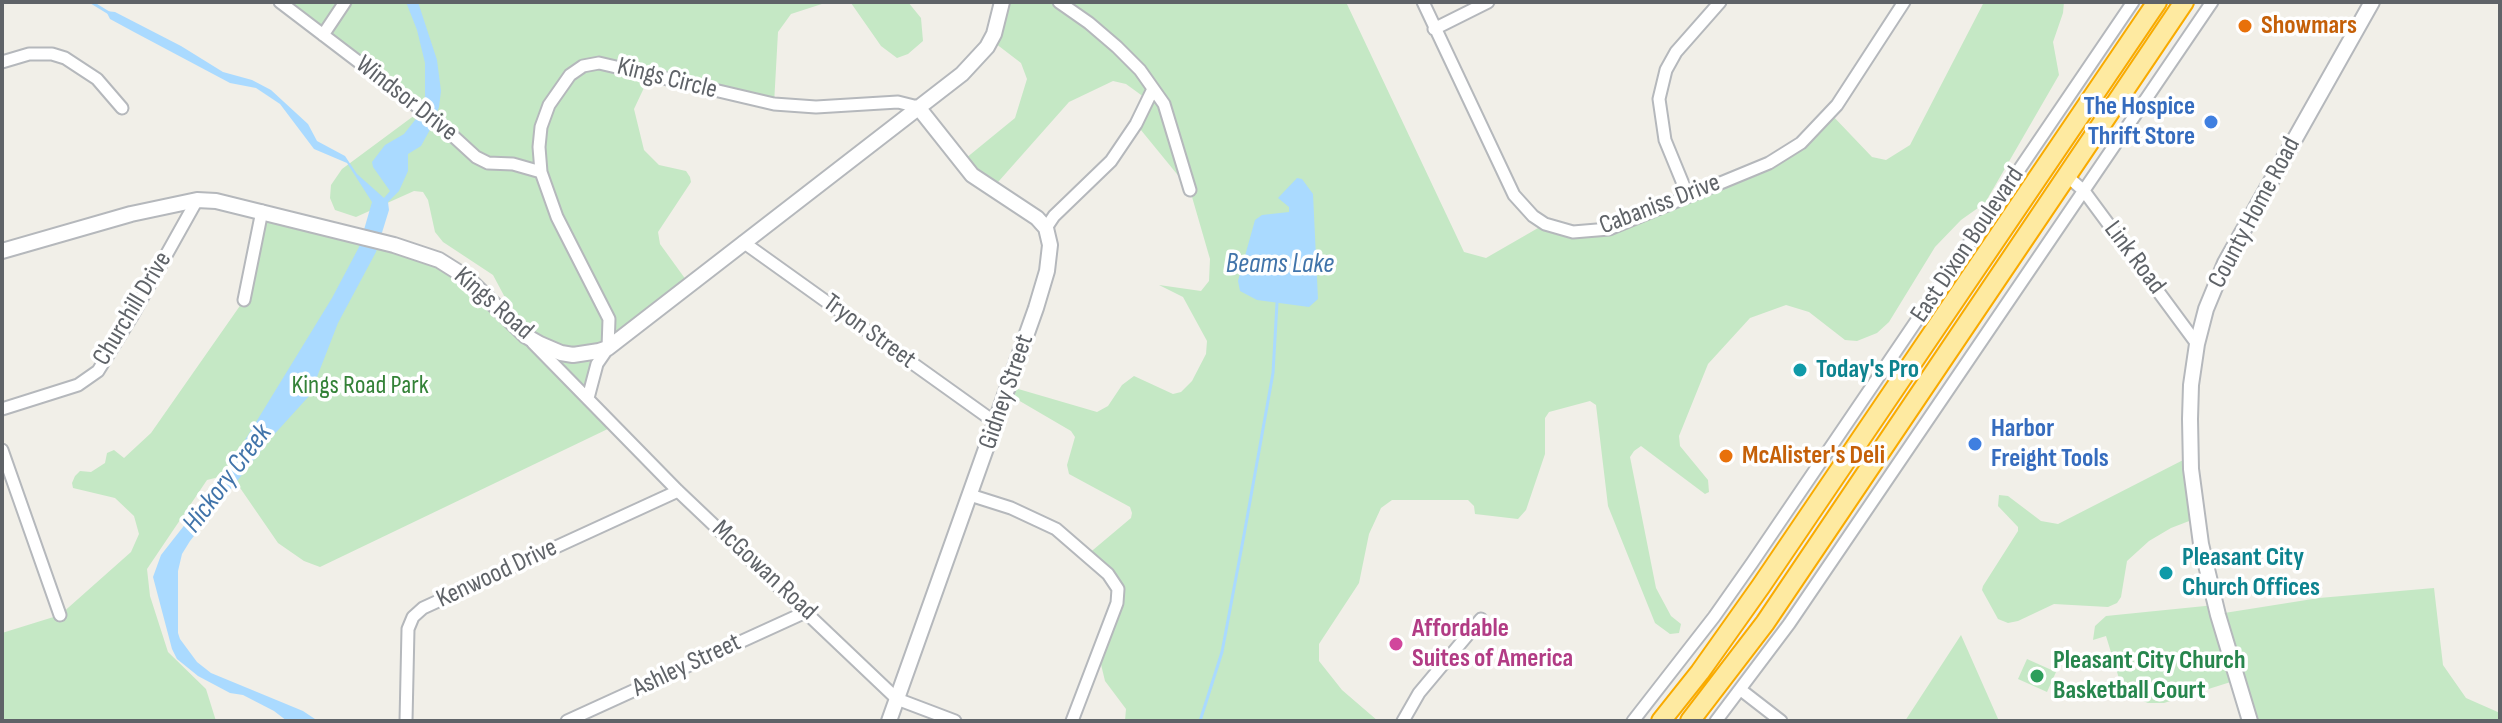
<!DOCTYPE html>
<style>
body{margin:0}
#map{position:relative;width:2502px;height:723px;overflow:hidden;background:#f1efe8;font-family:"Sofia Sans Condensed",sans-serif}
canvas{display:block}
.frame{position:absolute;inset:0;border:4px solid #5f6368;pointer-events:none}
</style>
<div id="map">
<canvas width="2502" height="723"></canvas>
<div class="frame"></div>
</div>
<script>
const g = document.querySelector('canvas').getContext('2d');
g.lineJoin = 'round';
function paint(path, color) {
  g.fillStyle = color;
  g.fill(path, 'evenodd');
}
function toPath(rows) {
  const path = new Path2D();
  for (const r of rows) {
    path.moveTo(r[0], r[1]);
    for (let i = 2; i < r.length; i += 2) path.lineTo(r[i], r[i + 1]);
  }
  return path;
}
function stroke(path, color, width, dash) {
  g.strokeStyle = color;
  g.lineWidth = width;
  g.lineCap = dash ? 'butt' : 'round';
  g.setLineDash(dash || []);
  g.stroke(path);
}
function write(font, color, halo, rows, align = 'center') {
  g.font = font + ' "Sofia Sans Condensed",sans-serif';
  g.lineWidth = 7;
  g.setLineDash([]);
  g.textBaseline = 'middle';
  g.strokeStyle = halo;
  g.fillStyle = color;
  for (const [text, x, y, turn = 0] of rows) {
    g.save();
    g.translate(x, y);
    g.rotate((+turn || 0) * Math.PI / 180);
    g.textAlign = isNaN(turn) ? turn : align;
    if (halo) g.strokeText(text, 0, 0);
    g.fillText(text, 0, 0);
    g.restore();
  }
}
const green = toPath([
 [280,2,828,2,791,14,778,32,774,104,650,75,634,109,644,150,659,165,686,171,690,177,691,182,658,232,660,244,689,284,599,351,540,344,614,426,320,567,304,561,278,543,236,482,223,476,207,480,147,569,150,596,168,652,206,689,216,721,2,721,2,633,60,615,131,552,139,534,134,516,115,498,73,488,72,483,75,476,80,471,91,472,105,463,107,453,114,450,124,458,151,433,244,300,262,211,439,260,524,333,493,275,443,242,435,232,428,200,423,192,414,191,356,217,335,210,330,198,331,185,342,169,423,109],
 [847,2,908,2,921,18,923,41,908,54,897,58,881,46,851,3],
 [1002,2,1346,2,1464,252,1486,258,1545,224,1594,232,1769,163,1830,113,1872,157,1886,160,1910,145,1984,2,2064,2,2063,13,2053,42,2059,75,1985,203,1961,220,1935,247,1889,322,1877,333,1857,341,1845,340,1809,312,1786,305,1750,318,1708,364,1679,436,1680,446,1708,480,1709,492,1705,494,1641,446,1634,451,1630,457,1656,588,1671,616,1681,624,1679,633,1670,634,1655,623,1608,506,1596,405,1590,401,1549,412,1545,418,1545,454,1526,510,1518,519,1475,514,1474,506,1468,500,1392,500,1381,508,1369,534,1359,583,1319,644,1319,661,1342,690,1378,721,1125,721,1126,709,1105,681,1098,652,1119,597,1087,555,1131,518,1132,513,1130,507,1069,474,1067,465,1075,437,1071,431,1006,393,1008,386,1097,412,1108,406,1122,385,1134,376,1173,394,1181,392,1192,381,1206,354,1207,341,1183,297,1159,285,1201,291,1209,281,1210,259,1190,190,1136,124,1148,100,1126,84,1113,81,1069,102,991,190,960,163,1015,118,1027,79,1021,63,991,40],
 [554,360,574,363,592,361,584,388],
 [2191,456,2197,518,2171,528,2149,541,2127,561,2121,597,2117,603,2108,607,2054,604,2018,621,2008,623,1998,619,1982,590,1983,586,2018,531,2018,527,1998,506,1999,495,2008,496,2041,521,2058,524],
 [2434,588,2443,665,2466,698,2500,713,2500,721,2250,721,2237,680,2164,703,2148,703,2131,696,2125,698,2106,636,2093,640,2095,626,2106,616,2215,605,2218,614,2319,598],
 [1961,635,1999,721,1905,721],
 [2027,659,2056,672,2047,692,2018,679]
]);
const water = toPath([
 [406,2,418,2,437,60,441,91,439,107,432,126,421,146,408,154,408,171,399,191,388,202,389,210,376,252,338,323,310,395,270,439,190,541,182,554,178,571,178,633,180,639,197,662,211,673,303,711,318,721,287,721,274,711,243,695,230,693,198,676,177,659,172,649,153,577,161,555,223,476,332,298,359,247,372,202,347,163,314,149,280,104,256,88,230,83,134,32,110,19,106,11,115,12,181,46,223,72,252,80,271,90,308,124,317,141,345,156,357,174,384,198,390,191,373,167,372,162,385,145,404,134,419,115,425,99,425,63,417,30],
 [1297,178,1302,179,1313,194,1318,299,1309,307,1257,300,1240,291,1238,281,1255,220,1262,215,1289,212,1289,207,1278,198]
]);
const stream = toPath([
 [91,2,109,13],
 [1200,721,1222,652,1244,535,1273,373,1277,303]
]);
const minor = toPath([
 [280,2,440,124,476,157,488,163,513,164,541,172],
 [1059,2,1089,23,1117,47,1140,70,1164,104,1190,190],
 [1423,2,1514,195,1533,216,1545,224,1573,232,1609,229,1769,163,1801,143,1837,105,1904,2],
 [1434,29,1488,2],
 [323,35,345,2],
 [2,62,29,54,52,54,65,58,97,79,122,108],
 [2067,176,2084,191,2197,344],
 [1688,196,1665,140,1659,99,1666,70,1676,52,1720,2],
 [1046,228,1054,216,1111,161,1136,124,1153,89],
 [743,242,996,423],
 [244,300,262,211],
 [533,343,678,491,897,699,955,721],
 [588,398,597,364,608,348,609,319,557,217,541,172,539,147,541,127,549,105,570,75,583,66,599,63,774,104,816,107,898,102,918,107],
 [2,409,78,385,98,371,132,316,197,200],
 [2,450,60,615],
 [970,495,1011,508,1056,529,1108,574,1118,589,1117,603,1072,721],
 [1741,690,1781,721],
 [406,721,408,629,413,617,423,608,678,491],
 [567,721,808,611],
 [1403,721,1419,693,1481,619],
 [1633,721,1714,617,1752,563,2133,2],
 [1716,721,1789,624,2212,2]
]);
const tertiary = toPath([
 [2,251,131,214,197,200,216,201,394,245,439,260,466,277,526,336,540,344,561,353,573,355,599,351,608,348,962,74,987,47,994,34,1002,2],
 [889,721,1036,308,1047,271,1050,245,1046,228,1037,218,972,175,918,107],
 [2250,721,2218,615,2201,544,2191,469,2190,419,2191,385,2197,344,2206,309,2225,263,2372,2]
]);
const trunk = toPath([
 [1661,721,1700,672,1761,586,2157,2],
 [1690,721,1765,623,2184,2]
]);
const markers = [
 [2245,26,8,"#e8710a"],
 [2211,122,8,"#3f7fe0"],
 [1800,370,8,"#0f9aa8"],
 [1975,444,8,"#3f7fe0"],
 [1726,456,8,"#e8710a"],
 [2166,573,8,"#0f9aa8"],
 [1396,644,8,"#d1479c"],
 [2037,676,8,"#2e9e5b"]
];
const foodNames = [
 ["Showmars",2261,26],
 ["McAlister's Deli",1742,456]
];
const streetNames = [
 ["Kings Circle",667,79,14],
 ["Windsor Drive",406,99,38],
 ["Cabaniss Drive",1660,205,-21],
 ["County Home Road",2255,213,-62],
 ["East Dixon Boulevard",1968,245,-56],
 ["Link Road",2134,258,53],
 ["Kings Road",493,304,41],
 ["Churchill Drive",133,309,-59],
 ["Tryon Street",869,332,36],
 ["Gidney Street",1007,392,-71],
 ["McGowan Road",764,571,43],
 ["Kenwood Drive",497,574,-25],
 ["Ashley Street",687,666,-25]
];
const shopNames = [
 ["The Hospice",2195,107],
 ["Thrift Store",2195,137],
 ["Harbor",1991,429,"left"],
 ["Freight Tools",1991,459,"left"]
];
const cultureNames = [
 ["Today's Pro",1816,370],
 ["Pleasant City",2182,558],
 ["Church Offices",2182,588]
];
const parkNames = [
 ["Kings Road Park",360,386]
];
const hotelNames = [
 ["Affordable",1412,629],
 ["Suites of America",1412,659]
];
const leisureNames = [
 ["Pleasant City Church",2053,661],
 ["Basketball Court",2053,691]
];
const waterNames = [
 ["Beams Lake",1280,265],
 ["Hickory Creek",228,479,-53]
];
paint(green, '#c5e8c5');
paint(water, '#aadaff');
stroke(stream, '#aadaff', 3);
stroke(minor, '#b5b8bc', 15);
stroke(tertiary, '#b5b8bc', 18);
stroke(trunk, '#f9ab00', 22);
stroke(minor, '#fff', 11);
stroke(tertiary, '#fff', 14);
stroke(trunk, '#feeaa1', 18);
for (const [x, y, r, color] of markers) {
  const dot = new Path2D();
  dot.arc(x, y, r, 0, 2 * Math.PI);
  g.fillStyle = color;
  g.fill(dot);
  stroke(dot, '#fff', 3);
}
write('bold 26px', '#c56008', '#fff', foodNames, 'left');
write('26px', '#5f6368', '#fff', streetNames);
write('bold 26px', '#366cbe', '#fff', shopNames, 'right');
write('bold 26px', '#0d838f', '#fff', cultureNames, 'left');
write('26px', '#348238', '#fff', parkNames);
write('bold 26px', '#b23c85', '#fff', hotelNames, 'left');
write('bold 26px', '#27864d', '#fff', leisureNames, 'left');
write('italic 28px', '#4174aa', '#fff', waterNames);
</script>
